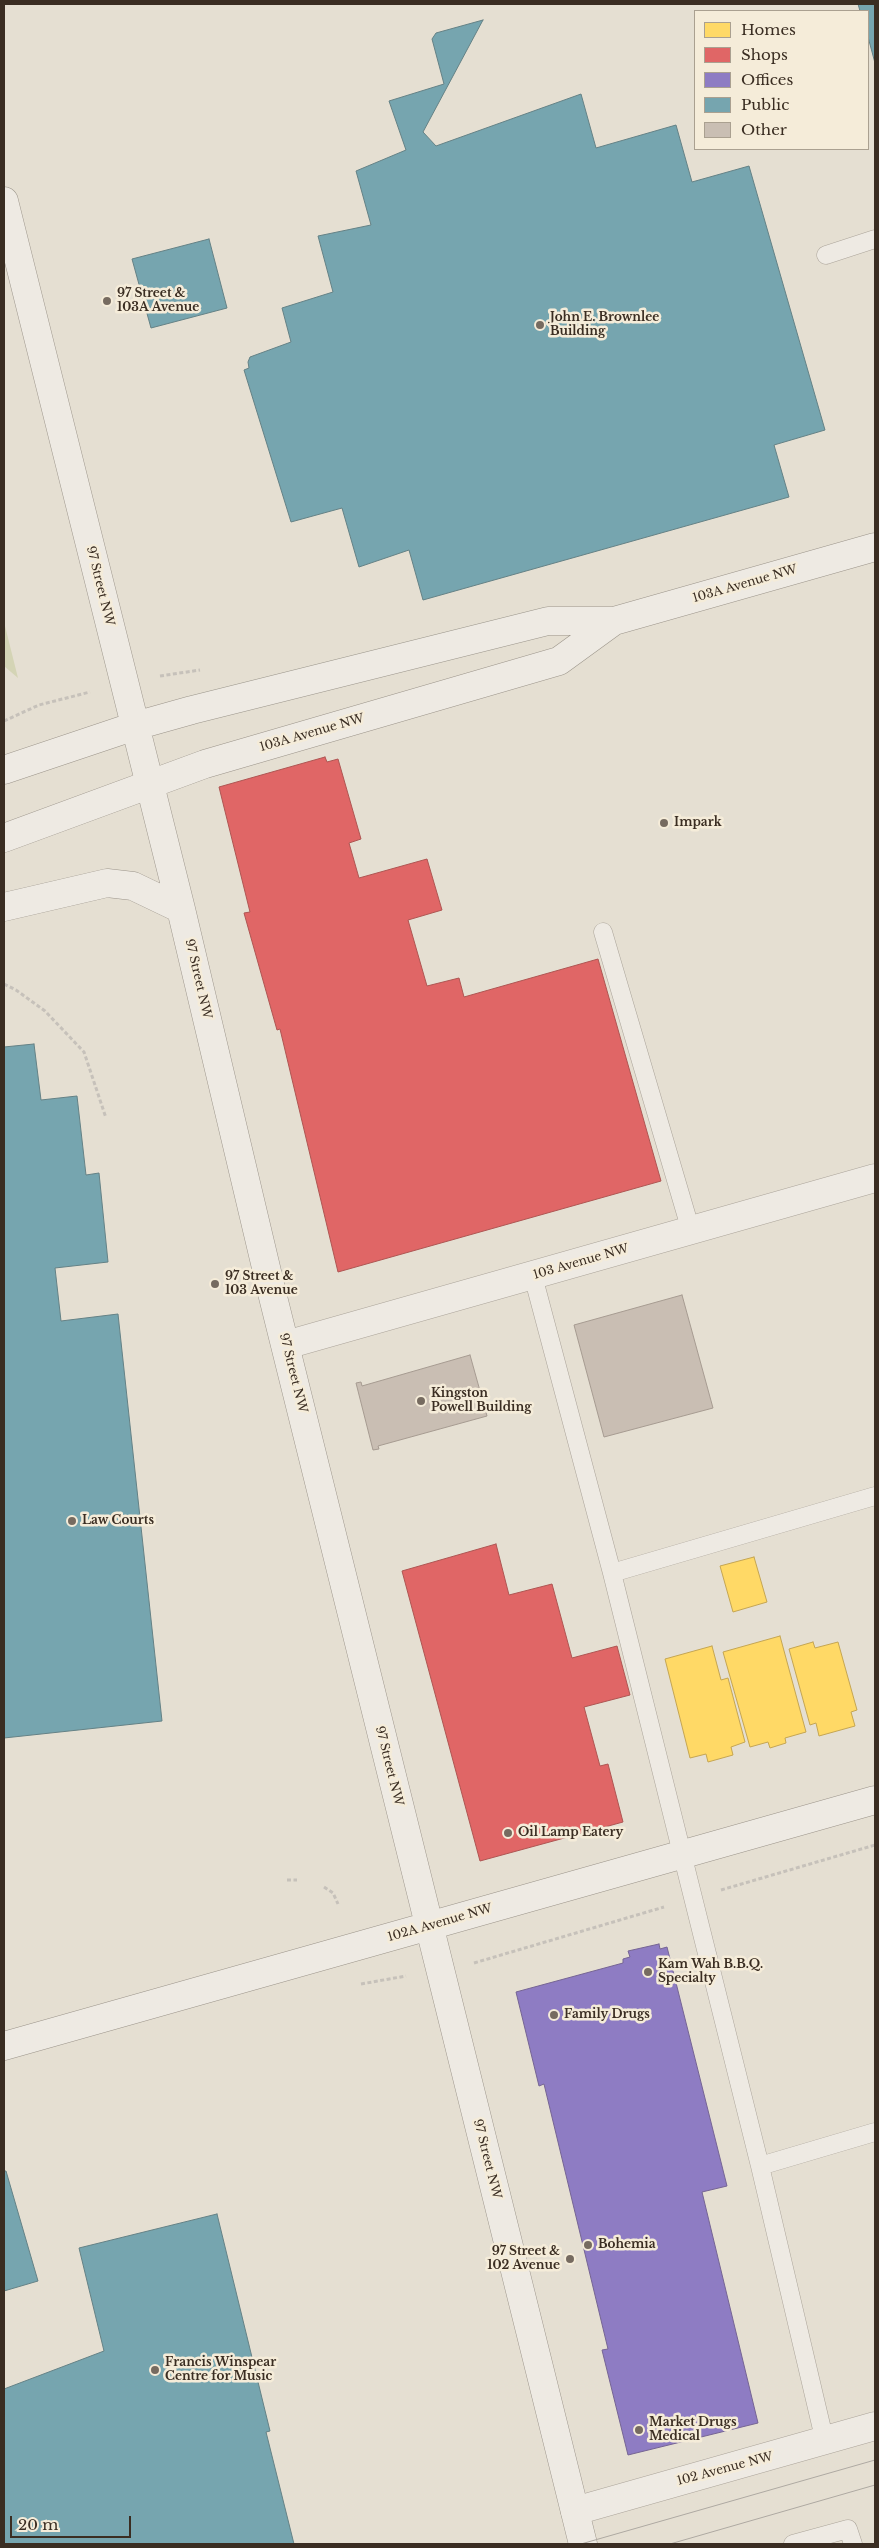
<!DOCTYPE html>
<style>
body{margin:0}
#map{position:relative;width:879px;height:2548px;overflow:hidden;background:#e5dfd2;font-family:"Libre Baskerville",serif}
canvas{display:block}
.frame{position:absolute;inset:0;border:5px solid #3a2d22;pointer-events:none}
.legend{position:absolute;left:694px;top:10px;width:175px;height:140px;box-sizing:border-box;background:#f5ecd9;border:1px solid #aaa090;margin:0;padding:6px 9px;list-style:none;font-size:15px;color:#3a2d22}
.legend li{display:flex;align-items:center;gap:10px;height:25px}
.legend b{width:25px;border:1px solid #aaa090}
.scale{position:absolute;left:10px;top:2516px;width:121px;height:22px;box-sizing:border-box;border:2px solid #3a2d22;border-top:0;padding-left:6px;font-size:15px;line-height:18px;white-space:nowrap;color:#3a2d22;-webkit-text-stroke:4px #f5ecd9;paint-order:stroke}
</style>
<div id="map">
<canvas width="879" height="2548"></canvas>
<div class="frame"></div>
<ul class="legend">
<li><b style="height:14px;background:#ffd966"></b>Homes</li>
<li><b style="height:14px;background:#e06666"></b>Shops</li>
<li><b style="height:14px;background:#8e7cc3"></b>Offices</li>
<li><b style="height:14px;background:#76a5af"></b>Public</li>
<li><b style="height:14px;background:#c9beb3"></b>Other</li>
</ul>
<div class="scale">20 m</div>
</div>
<script>
const g = document.querySelector('canvas').getContext('2d');
g.lineJoin = 'round';
function paint(path, color) {
  g.fillStyle = color;
  g.fill(path, 'evenodd');
}
function toPath(rows) {
  const path = new Path2D();
  for (const r of rows) {
    path.moveTo(r[0], r[1]);
    for (let i = 2; i < r.length; i += 2) path.lineTo(r[i], r[i + 1]);
  }
  return path;
}
function stroke(path, color, width, dash) {
  g.strokeStyle = color;
  g.lineWidth = width;
  g.lineCap = dash ? 'butt' : 'round';
  g.setLineDash(dash || []);
  g.stroke(path);
}
function write(font, color, halo, rows, align = 'center') {
  g.font = font + ' "Libre Baskerville",serif';
  g.lineWidth = 5;
  g.setLineDash([]);
  g.textBaseline = 'middle';
  g.strokeStyle = halo;
  g.fillStyle = color;
  for (const [text, x, y, turn = 0] of rows) {
    g.save();
    g.translate(x, y);
    g.rotate((+turn || 0) * Math.PI / 180);
    g.textAlign = isNaN(turn) ? turn : align;
    if (halo) g.strokeText(text, 0, 0);
    g.fillText(text, 0, 0);
    g.restore();
  }
}
const green = toPath([
 [4,622,18,678,4,666]
]);
const homes = toPath([
 [754,1557,767,1602,733,1612,720,1566,754,1557],
 [780,1636,806,1732,785,1738,786,1743,770,1748,768,1742,750,1747,723,1652,780,1636],
 [813,1642,815,1648,838,1642,857,1710,851,1712,855,1726,819,1736,816,1723,810,1725,789,1649,813,1642],
 [712,1646,721,1680,728,1678,745,1742,731,1747,733,1755,708,1762,706,1754,690,1758,665,1659,712,1646]
]);
const shops = toPath([
 [325,757,327,762,338,759,361,839,349,843,359,878,427,859,442,910,408,920,427,986,459,978,464,997,598,959,661,1181,338,1272,280,1029,277,1030,244,913,250,912,219,787,325,757],
 [496,1544,509,1595,552,1584,572,1658,617,1646,630,1695,584,1707,600,1766,608,1764,623,1822,480,1861,402,1571,496,1544]
]);
const offices = toPath([
 [659,1944,660,1949,667,1947,727,2186,702,2192,758,2423,628,2455,602,2350,608,2349,544,2084,539,2086,516,1992,623,1963,623,1959,630,1957,628,1951,659,1944]
]);
const public = toPath([
 [858,4,875,4,875,63,868,37,868,11,860,11,858,4],
 [483,20,423,132,436,146,581,94,596,148,676,125,692,182,749,166,825,430,774,445,789,497,423,600,409,550,359,567,342,508,291,522,244,370,249,368,248,362,250,357,291,342,282,308,333,292,318,236,371,225,356,171,406,150,389,101,444,84,432,39,436,33,483,20],
 [209,239,227,308,151,328,132,259,209,239],
 [34,1044,41,1100,77,1096,86,1175,99,1173,108,1262,55,1268,61,1321,118,1314,162,1721,4,1738,4,1047,34,1044],
 [4,2171,6,2171,38,2281,4,2291,4,2171],
 [217,2214,270,2431,266,2432,294,2544,4,2544,4,2389,104,2351,79,2248,217,2214]
]);
const building = toPath([
 [682,1295,713,1408,604,1437,574,1325,682,1295],
 [470,1355,487,1416,378,1446,379,1449,373,1450,356,1383,361,1382,362,1386,470,1355]
]);
const path = toPath([
 [160,676,200,670],
 [4,721,39,705,90,692],
 [4,984,16,990,45,1011,84,1052,106,1118],
 [287,1880,297,1880],
 [324,1887,333,1893,338,1904],
 [721,1890,875,1845],
 [474,1963,664,1907],
 [361,1984,406,1976]
]);
const lane = toPath([
 [826,255,875,239],
 [603,932,691,1231],
 [533,1276,612,1573,760,2166,825,2442],
 [612,1573,875,1496],
 [760,2166,875,2132],
 [793,2544,848,2529,853,2544]
]);
const street = toPath([
 [286,1345,875,1178],
 [575,2511,875,2426]
]);
const secondary = toPath([
 [4,201,181,909,273,1297,583,2544],
 [4,770,135,726,192,710,548,621,614,621,875,547],
 [4,838,205,764,559,661,614,621],
 [4,907,107,883,133,886,181,909],
 [4,2046,875,1800]
]);
const tram = toPath([
 [581,2544,875,2460],
 [670,2544,875,2485]
]);
const markers = [
 [107,301,5,"#766b60"],
 [540,325,5,"#766b60"],
 [664,823,5,"#766b60"],
 [215,1284,5,"#766b60"],
 [421,1401,5,"#766b60"],
 [72,1521,5,"#766b60"],
 [508,1833,5,"#766b60"],
 [648,1972,5,"#766b60"],
 [554,2015,5,"#766b60"],
 [588,2245,5,"#766b60"],
 [570,2259,5,"#766b60"],
 [155,2370,5,"#766b60"],
 [639,2430,5,"#766b60"]
];
const poiNames = [
 ["97 Street &",117,294],
 ["103A Avenue",117,308],
 ["John E. Brownlee",550,318],
 ["Building",550,332],
 ["Impark",674,823],
 ["97 Street &",225,1277],
 ["103 Avenue",225,1291],
 ["Kingston",431,1394],
 ["Powell Building",431,1408],
 ["Law Courts",82,1521],
 ["Oil Lamp Eatery",518,1833],
 ["Kam Wah B.B.Q.",658,1965],
 ["Specialty",658,1979],
 ["Family Drugs",564,2015],
 ["Bohemia",598,2245],
 ["97 Street &",560,2252,"right"],
 ["102 Avenue",560,2266,"right"],
 ["Francis Winspear",165,2363],
 ["Centre for Music",165,2377],
 ["Market Drugs",649,2423],
 ["Medical",649,2437]
];
const streetNames = [
 ["103A Avenue NW",745,584,-16],
 ["97 Street NW",100,586,76],
 ["103A Avenue NW",312,733,-16],
 ["97 Street NW",198,979,77],
 ["103 Avenue NW",581,1262,-16],
 ["97 Street NW",293,1373,76],
 ["97 Street NW",389,1766,76],
 ["102A Avenue NW",440,1923,-16],
 ["97 Street NW",487,2159,76],
 ["102 Avenue NW",725,2469,-15]
];
paint(green, '#d4d4b5');
paint(homes, '#ffd966');
stroke(homes, '#c4a552', 1);
paint(shops, '#e06666');
stroke(shops, '#ae5552', 1);
paint(offices, '#8e7cc3');
stroke(offices, '#756493', 1);
paint(public, '#76a5af');
stroke(public, '#648185', 1);
paint(building, '#c9beb3');
stroke(building, '#a69b91', 1);
stroke(lane, '#aba49a', 19);
stroke(street, '#aba49a', 29);
stroke(secondary, '#9b948a', 29);
stroke(path, '#c6c1ba', 3, [4, 2.5]);
stroke(lane, '#eeeae3', 18);
stroke(street, '#eeeae3', 28);
stroke(secondary, '#eeeae3', 28);
stroke(tram, '#aea9a2', 1);
for (const [x, y, r, color] of markers) {
  const dot = new Path2D();
  dot.arc(x, y, r, 0, 2 * Math.PI);
  g.fillStyle = color;
  g.fill(dot);
  stroke(dot, '#f5ecd9', 2);
}
write('bold 12px', '#3a2d22', '#f5ecd9', poiNames, 'left');
write('12px', '#3a2d22', '#f5ecd9', streetNames);
</script>
